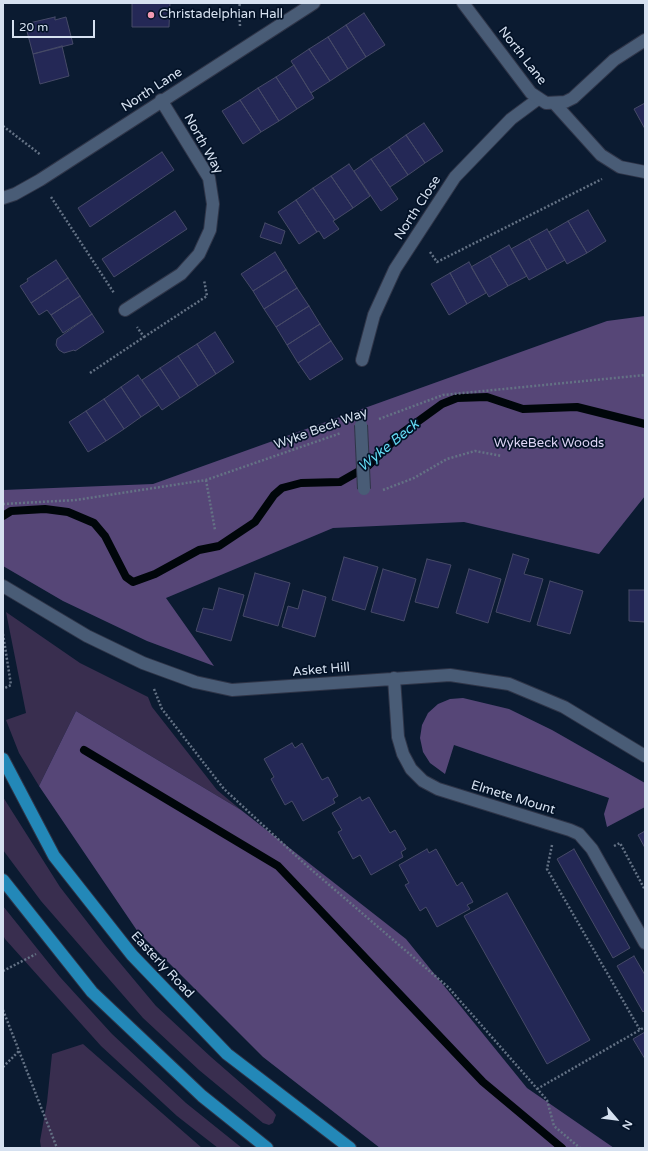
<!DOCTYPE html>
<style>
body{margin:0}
#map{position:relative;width:648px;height:1151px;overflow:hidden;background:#0b1b31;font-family:"Varela Round",sans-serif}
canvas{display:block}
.frame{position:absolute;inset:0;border:4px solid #d6e1f0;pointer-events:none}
.north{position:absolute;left:596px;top:1099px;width:40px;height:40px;-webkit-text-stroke:3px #031227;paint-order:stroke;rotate:118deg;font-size:11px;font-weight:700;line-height:16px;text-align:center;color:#d6e1f0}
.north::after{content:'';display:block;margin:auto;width:14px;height:18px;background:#d6e1f0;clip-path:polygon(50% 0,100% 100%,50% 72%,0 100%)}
.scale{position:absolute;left:12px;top:20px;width:83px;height:18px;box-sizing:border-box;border:2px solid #d6e1f0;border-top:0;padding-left:5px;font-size:12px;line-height:14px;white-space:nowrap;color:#d6e1f0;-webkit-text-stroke:3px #031227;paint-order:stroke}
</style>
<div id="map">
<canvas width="648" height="1151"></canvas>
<div class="frame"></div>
<div class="north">N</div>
<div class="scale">20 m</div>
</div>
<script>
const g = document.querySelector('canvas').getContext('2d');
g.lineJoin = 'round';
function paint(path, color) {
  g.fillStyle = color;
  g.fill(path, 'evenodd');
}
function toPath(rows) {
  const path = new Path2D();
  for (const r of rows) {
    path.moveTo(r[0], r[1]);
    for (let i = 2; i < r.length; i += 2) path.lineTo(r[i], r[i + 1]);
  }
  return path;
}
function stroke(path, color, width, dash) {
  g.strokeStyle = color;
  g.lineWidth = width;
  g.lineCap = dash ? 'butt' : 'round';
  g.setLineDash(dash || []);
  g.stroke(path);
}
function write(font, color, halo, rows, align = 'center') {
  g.font = font + ' "Varela Round",sans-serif';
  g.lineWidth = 3.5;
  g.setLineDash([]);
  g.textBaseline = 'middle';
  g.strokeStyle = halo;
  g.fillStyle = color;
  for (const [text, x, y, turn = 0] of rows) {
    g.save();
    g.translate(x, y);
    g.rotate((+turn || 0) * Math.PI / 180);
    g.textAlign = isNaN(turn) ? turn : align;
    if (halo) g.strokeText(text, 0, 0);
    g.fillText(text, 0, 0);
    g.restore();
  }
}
const green = toPath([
 [6,612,80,663,148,697,152,707,217,790,241,810,76,711,39,786,19,753,6,720,26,713],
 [3,797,60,887,105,945,156,1006,211,1057,273,1111,276,1115,273,1123,269,1125,263,1123,199,1070,143,1018,41,901,3,850],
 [3,906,60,977,112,1034,186,1103,242,1148,218,1148,177,1116,101,1046,5,939,3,935],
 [83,1044,202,1148,41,1148,40,1141,47,1102,52,1054]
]);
const forest = toPath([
 [645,316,645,496,599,554,464,522,333,528,166,598,214,666,147,641,63,601,3,566,3,490,153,484,607,321],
 [463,698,509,709,552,730,645,783,645,807,607,827,604,814,609,798,454,745,445,774,430,763,423,752,420,738,422,725,428,713,438,704,450,699],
 [76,711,241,810,406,939,527,1088,614,1148,380,1148,263,1057,138,932,39,786]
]);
const stream = toPath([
 [3,516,11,511,45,509,68,512,94,523,105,536,126,577,133,582,155,574,199,550,219,546,255,522,274,495,282,488,301,483,340,482,368,466,402,433,442,404,457,398,487,397,523,409,577,407,645,424],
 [84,750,278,866,483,1082,562,1148]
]);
const building = toPath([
 [132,3,170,3,169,27,132,27,132,3],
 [364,13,385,45,366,57,346,25,364,13],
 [55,17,55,20,66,17,73,44,33,54,25,24,55,17],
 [346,25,366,57,348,69,328,37,346,25],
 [328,37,348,69,330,81,309,49,328,37],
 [62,46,69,76,40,84,33,54,62,46],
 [309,49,330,81,311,93,291,61,309,49],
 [294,65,314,98,297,109,276,77,294,65],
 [276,77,297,109,279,121,258,88,276,77],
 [258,88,279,121,261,132,240,100,258,88],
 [240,100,261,132,243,144,222,111,240,100],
 [645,103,645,129,634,109,645,103],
 [424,123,443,151,425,163,406,135,424,123],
 [406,135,425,163,408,175,389,147,406,135],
 [389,147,408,175,390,187,371,159,389,147],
 [162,152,174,170,90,227,78,208,162,152],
 [371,159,398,199,381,211,354,171,371,159],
 [349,164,370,196,353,208,331,176,349,164],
 [331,176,353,208,335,220,313,188,331,176],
 [313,188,335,220,333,221,339,229,324,239,319,231,317,232,296,200,313,188],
 [296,200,317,232,299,244,278,212,296,200],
 [588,210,606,241,587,253,568,221,588,210],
 [175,211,187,229,114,277,102,259,175,211],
 [568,221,587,253,567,264,549,232,568,221],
 [265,223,285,231,281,244,260,237,265,223],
 [547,229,565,260,547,270,529,239,547,229],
 [529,239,547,270,529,280,511,249,529,239],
 [509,245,527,276,508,286,490,256,509,245],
 [275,252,286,270,253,291,241,274,275,252],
 [490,256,508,286,489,297,471,267,490,256],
 [56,260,68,278,31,303,20,286,28,281,27,279,56,260],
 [469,262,486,293,467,304,450,273,469,262],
 [286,270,297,288,264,309,253,291,286,270],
 [450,273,467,304,449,315,431,284,450,273],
 [68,278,80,296,51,315,47,310,39,315,31,303,68,278],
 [297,288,309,306,276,327,264,309,297,288],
 [80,296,92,314,63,333,51,315,80,296],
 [309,306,320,324,287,345,276,327,309,306],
 [92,314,104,332,75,351,74,350,64,353,59,350,56,345,57,339,92,314],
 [320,324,331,341,298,363,287,345,320,324],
 [215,332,234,362,216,374,197,344,215,332],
 [331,341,343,359,310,380,298,363,331,341],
 [197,344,216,374,198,386,178,356,197,344],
 [178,356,198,386,180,398,160,368,178,356],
 [160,368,180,398,162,410,142,380,160,368],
 [138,375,159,405,141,417,121,387,138,375],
 [121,387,141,417,124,429,104,399,121,387],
 [104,399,124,429,106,441,86,411,104,399],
 [86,411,106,441,88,452,69,422,86,411],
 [513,554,529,559,524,574,543,579,530,622,496,612,513,554],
 [344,557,378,567,365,610,332,600,344,557],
 [427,559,451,565,438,608,415,602,427,559],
 [383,569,416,579,404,621,371,612,383,569],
 [469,569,501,579,488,623,456,613,469,569],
 [255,573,290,583,278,626,243,616,255,573],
 [550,581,583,591,570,634,537,625,550,581],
 [219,588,244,595,231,641,196,631,203,608,213,610,219,588],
 [303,590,326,597,315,637,282,627,288,606,298,609,303,590],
 [629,590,645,590,645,622,629,621,629,590],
 [292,743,295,748,302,743,322,780,328,777,338,796,333,799,335,803,303,821,292,801,285,805,271,779,274,777,264,759,292,743],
 [360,797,362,801,369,797,390,833,395,830,406,849,401,852,403,857,371,875,360,855,353,859,338,832,342,830,332,813,360,797],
 [645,831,645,848,638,835,645,831],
 [427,849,429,853,436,849,457,886,462,882,473,902,467,905,470,909,437,927,426,907,420,911,405,885,409,883,399,865,427,849],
 [574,849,630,948,613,958,557,859,574,849],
 [507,893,590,1040,547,1064,464,916,507,893],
 [634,956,645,975,645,1010,643,1012,617,966,634,956],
 [645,1032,645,1059,633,1039,645,1032]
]);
const path = toPath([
 [240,26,239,8,240,3],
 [3,126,41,155],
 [51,197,114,293],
 [430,252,437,262,602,179],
 [144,337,207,296,204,280],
 [90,373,144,337,137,327],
 [379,419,443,395,645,375],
 [206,480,215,530],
 [383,490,414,478,447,459,475,451,502,456],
 [3,504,76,500,206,480,341,433],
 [3,634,11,685,3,689],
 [154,689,162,709,224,789,306,865,448,987,547,1100,554,1126,580,1148],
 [552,845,547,869,640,1030],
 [614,846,620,843,645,890],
 [3,971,36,954],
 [3,1010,57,1148],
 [3,1067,19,1051],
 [537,1089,645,1027]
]);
const lane = toPath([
 [362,360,374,315,395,269,455,177,511,119,538,99]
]);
const street = toPath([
 [463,3,531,93,546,103,565,102,573,98,614,60,645,40],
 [555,104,601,155,620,167,645,172],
 [3,198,15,194,40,180,314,3],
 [125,310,181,274,199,254,210,230,213,204,209,178,161,100],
 [3,586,87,636,143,663,195,682,232,690,450,675,509,684,564,707,645,756],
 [394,678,398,737,403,754,411,769,423,781,438,789,570,830,579,834,592,849,645,943]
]);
const primary = toPath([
 [3,759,54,856,132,955,227,1054,350,1148],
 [3,880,92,992,202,1096,267,1148]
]);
const streetBridge = toPath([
 [361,425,364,489]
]);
const markers = [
 [151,15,4,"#f19ab2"]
];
const poiNames = [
 ["Christadelphian Hall",159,15]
];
const streetNames = [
 ["North Lane",522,56,52],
 ["North Lane",152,90,-33],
 ["North Way",203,144,61],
 ["North Close",418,208,-57],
 ["Wyke Beck Way",321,429,-20],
 ["Asket Hill",321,670,-5],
 ["Elmete Mount",513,798,17],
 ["Easterly Road",162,965,47]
];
const parkNames = [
 ["WykeBeck Woods",549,444]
];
const waterNames = [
 ["Wyke Beck",389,446,-39]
];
paint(green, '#392e4f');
paint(forest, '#564677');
stroke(stream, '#00060a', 8);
paint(building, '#242856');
stroke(building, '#464a67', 1);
stroke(lane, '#2f3548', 14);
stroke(street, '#2f3548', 14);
stroke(primary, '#2f3548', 14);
stroke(path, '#647285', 2.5, [2, 2]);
stroke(lane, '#495c76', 12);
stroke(street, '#495c76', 12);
stroke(primary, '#2388b8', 12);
stroke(streetBridge, '#2f3548', 14, []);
stroke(streetBridge, '#495c76', 12);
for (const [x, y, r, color] of markers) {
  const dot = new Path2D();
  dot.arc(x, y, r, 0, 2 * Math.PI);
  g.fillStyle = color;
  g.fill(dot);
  stroke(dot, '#031227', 1.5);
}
write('13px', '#d6e1f0', '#031227', poiNames, 'left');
write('13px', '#d6e1f0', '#031227', streetNames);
write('13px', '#dfd6f6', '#031227', parkNames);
write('italic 14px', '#64dbf3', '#031227', waterNames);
</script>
